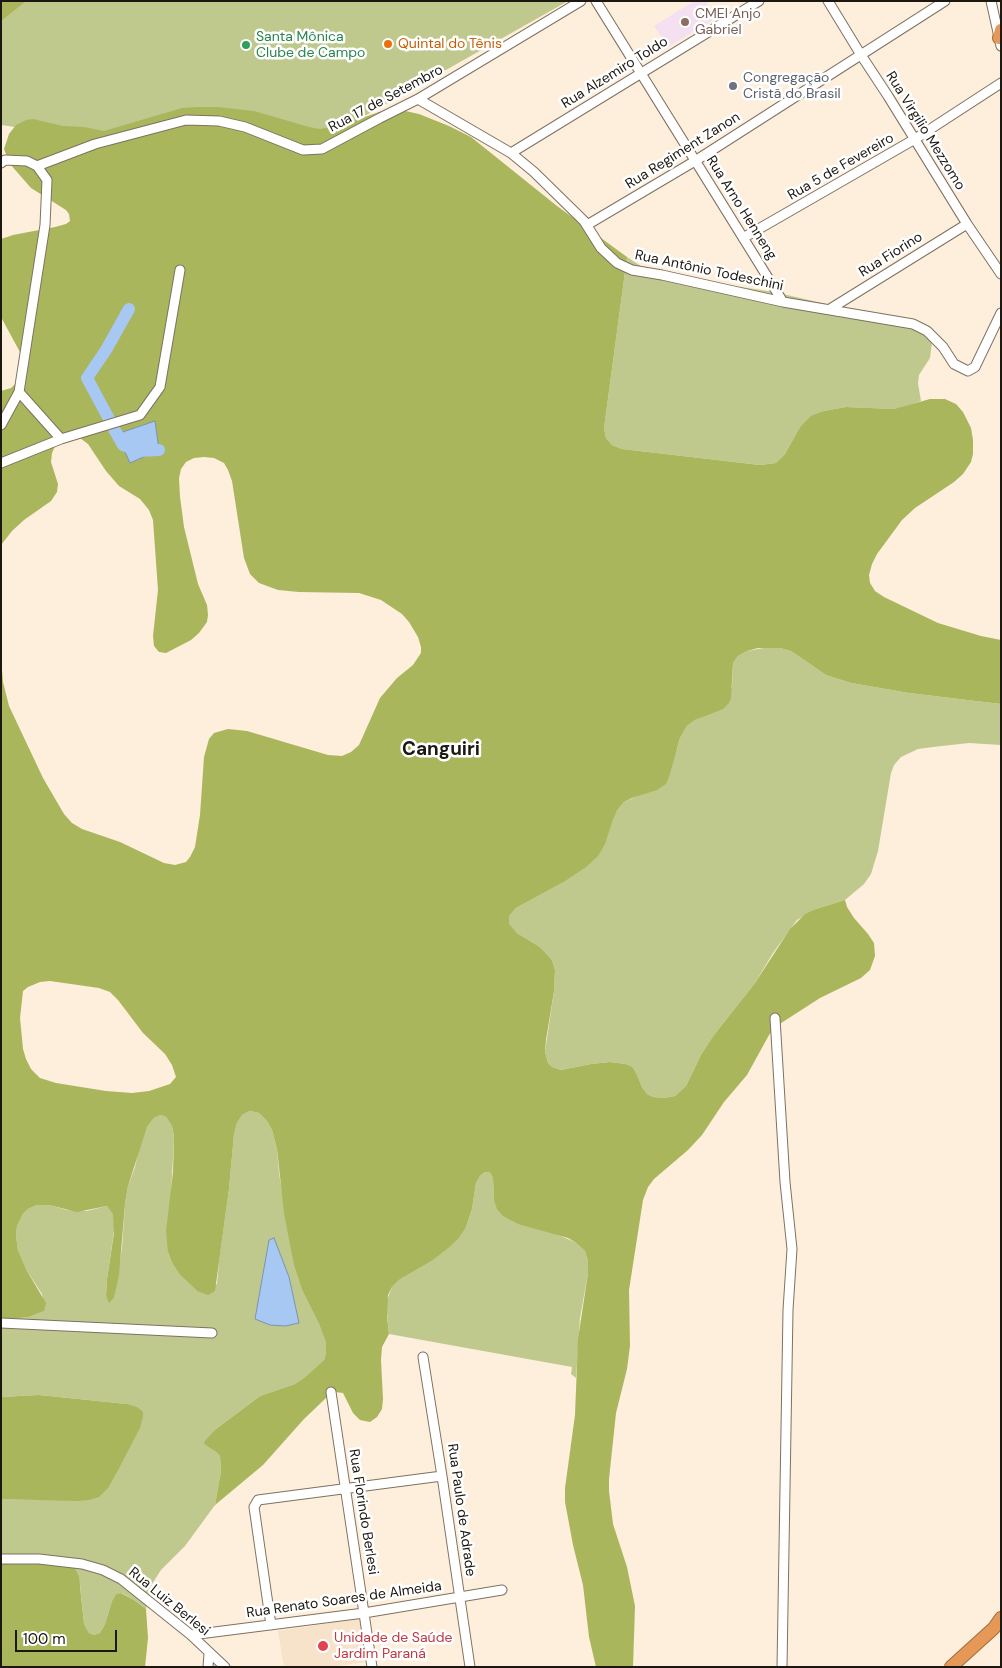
<!DOCTYPE html>
<meta charset="utf-8">
<style>
body{margin:0}
#map{position:relative;width:1002px;height:1668px;overflow:hidden;background:#feeedc;font-family:"DM Sans",sans-serif}
canvas{display:block}
.frame{position:absolute;inset:0;border:2px solid #1c1710;pointer-events:none}
.scale{position:absolute;left:15px;top:1630px;width:102px;height:22px;box-sizing:border-box;border:2px solid #1c1710;border-top:0;padding-left:6px;font-size:15px;line-height:18px;white-space:nowrap;color:#1c1710;-webkit-text-stroke:4px #fff;paint-order:stroke}
</style>
<div id="map">
<canvas width="1002" height="1668"></canvas>
<div class="frame"></div>
<div class="scale">100 m</div>
</div>
<script>
const g = document.querySelector('canvas').getContext('2d');
g.lineJoin = 'round';
function paint(path, color) {
  g.fillStyle = color;
  g.fill(path, 'evenodd');
}
function toPath(rows) {
  const path = new Path2D();
  for (const r of rows) {
    path.moveTo(r[0], r[1]);
    for (let i = 2; i < r.length; i += 2) path.lineTo(r[i], r[i + 1]);
  }
  return path;
}
function stroke(path, color, width, dash) {
  g.strokeStyle = color;
  g.lineWidth = width;
  g.lineCap = dash ? 'butt' : 'round';
  g.setLineDash(dash || []);
  g.stroke(path);
}
function write(font, color, halo, rows, align = 'center') {
  g.font = font + ' "DM Sans",sans-serif';
  g.lineWidth = 5;
  g.setLineDash([]);
  g.textBaseline = 'middle';
  g.strokeStyle = halo;
  g.fillStyle = color;
  for (const [text, x, y, turn = 0] of rows) {
    g.save();
    g.translate(x, y);
    g.rotate((+turn || 0) * Math.PI / 180);
    g.textAlign = isNaN(turn) ? turn : align;
    if (halo) g.strokeText(text, 0, 0);
    g.fillText(text, 0, 0);
    g.restore();
  }
}
const built = toPath([
 [358,1619,361,1621,367,1662,328,1667,284,1667,278,1631]
]);
const education = toPath([
 [694,1,706,1,716,18,668,47,654,26]
]);
const green = toPath([
 [1,1,568,1,315,144,104,131,55,133,1,125],
 [627,257,647,270,675,277,774,292,918,325,932,342,930,358,919,375,918,383,921,401,901,408,894,409,846,407,824,411,800,427,785,454,776,463,760,465,622,449,612,445,606,438,604,428],
 [769,647,780,648,791,651,826,675,851,683,909,693,1001,704,1001,745,969,743,933,747,918,749,901,757,894,765,891,773,878,851,871,874,864,884,845,900,816,909,797,920,773,953,755,983,714,1035,702,1053,686,1086,675,1096,664,1098,653,1097,647,1094,642,1087,637,1075,625,1064,610,1062,591,1064,561,1070,552,1067,548,1063,545,1052,554,991,555,970,552,960,540,947,517,933,508,924,509,916,516,908,562,883,624,802,642,794,677,749,680,738,687,726,695,720,704,716,732,687,733,663,738,656,747,651],
 [250,1111,259,1113,267,1121,272,1130,277,1149,279,1173,294,1266,302,1290,319,1324,326,1343,326,1353,324,1360,305,1377,295,1384,260,1396,216,1429,205,1445,216,1452,220,1456,221,1471,215,1505,185,1546,161,1570,152,1584,146,1609,134,1600,122,1593,116,1594,112,1601,105,1624,100,1633,94,1635,89,1633,84,1624,80,1585,1,1558,1,1499,89,1500,127,1404,39,1395,1,1397,1,1320,29,1317,44,1311,42,1294,27,1271,18,1250,16,1236,17,1226,23,1214,28,1209,37,1205,49,1205,67,1210,87,1211,107,1206,114,1214,115,1224,107,1279,106,1296,109,1302,114,1298,122,1248,125,1204,128,1186,135,1167,141,1140,147,1127,154,1118,161,1115,166,1117,172,1126,174,1138,168,1252,172,1263,180,1275,197,1291,217,1284,219,1261,229,1189,234,1134,237,1123,242,1115],
 [490,1171,493,1178,494,1200,551,1232,575,1242,585,1251,588,1261,588,1273,580,1318,576,1378,571,1374,572,1367,389,1334,386,1303,392,1287,399,1280,430,1262,466,1227,472,1209,476,1183,480,1176,485,1172]
]);
const forest = toPath([
 [1,1,26,1,1,21],
 [197,107,218,107,254,111,309,127,320,129,342,125,379,112,396,109,419,114,449,126,471,137,557,206,627,257,604,428,606,438,612,445,622,449,760,465,776,463,785,454,800,427,811,416,824,411,846,407,894,409,930,399,945,399,956,404,963,412,971,428,973,440,973,454,971,462,963,474,954,482,915,508,902,520,877,554,872,564,869,575,870,583,875,591,884,597,938,623,981,636,1001,640,1001,704,909,693,851,683,826,675,791,651,780,648,758,648,747,651,738,656,733,663,731,698,729,703,723,709,695,720,687,726,680,738,669,777,666,784,657,790,632,798,624,802,617,811,613,819,605,844,598,856,586,867,562,883,516,908,509,916,509,924,517,933,540,947,552,960,555,970,554,991,546,1040,545,1052,548,1063,552,1067,561,1070,591,1064,610,1062,625,1064,632,1067,637,1075,642,1087,647,1094,653,1097,664,1098,675,1096,686,1086,702,1053,714,1035,755,983,790,929,805,914,816,909,845,900,847,907,854,918,868,934,874,943,875,956,870,970,861,978,820,998,775,1027,769,1035,747,1075,724,1102,702,1135,688,1150,654,1179,648,1187,643,1200,629,1290,630,1346,627,1369,616,1413,609,1479,609,1491,613,1524,627,1567,635,1606,633,1667,596,1667,589,1637,583,1585,573,1545,565,1502,565,1488,575,1415,578,1339,588,1273,588,1261,585,1251,575,1242,568,1238,518,1224,503,1216,497,1209,494,1200,493,1178,490,1172,485,1172,480,1176,476,1183,472,1209,466,1227,458,1239,447,1249,430,1262,399,1280,392,1287,388,1295,387,1316,389,1334,382,1347,381,1360,383,1399,382,1409,377,1417,370,1422,360,1420,353,1413,343,1393,335,1392,326,1398,304,1419,263,1465,215,1505,221,1471,220,1456,216,1452,205,1445,204,1442,216,1429,260,1396,295,1384,305,1377,324,1360,326,1353,326,1343,319,1324,302,1290,294,1266,284,1213,277,1149,272,1130,267,1121,259,1113,250,1111,242,1115,237,1123,234,1134,229,1189,215,1291,208,1295,197,1291,180,1275,172,1263,168,1252,166,1231,173,1172,174,1137,172,1126,166,1117,161,1115,154,1118,147,1127,128,1186,125,1204,119,1275,114,1298,109,1303,106,1296,107,1279,114,1233,113,1214,107,1206,77,1212,49,1205,37,1205,28,1209,23,1214,17,1226,16,1236,18,1250,27,1271,46,1303,44,1311,29,1317,1,1320,1,659,3,682,9,706,43,778,64,814,72,823,82,829,120,842,164,863,175,865,186,862,190,857,195,847,200,815,204,757,209,739,214,733,228,729,247,731,328,755,342,756,351,752,359,745,380,698,397,678,413,665,421,653,421,647,418,637,409,622,402,614,381,600,359,593,299,592,278,590,259,583,250,574,244,558,232,481,228,470,224,463,214,458,204,457,194,458,186,462,181,469,179,478,180,497,184,527,198,584,207,605,208,615,207,622,199,633,191,640,166,653,159,652,154,646,153,636,158,590,153,520,149,510,140,499,119,486,106,471,88,444,80,438,69,436,56,444,52,453,51,462,58,484,57,492,51,501,24,520,12,531,1,545,1,391,11,388,18,381,21,354,1,317,1,239,13,235,55,227,66,224,70,221,69,214,66,210,31,188,10,164,4,149,9,134,16,125,26,120,33,119,63,126,84,127,104,131,182,108],
 [50,981,99,988,110,992,118,1000,143,1033,165,1054,172,1065,176,1077,170,1084,149,1091,132,1093,106,1091,56,1083,40,1078,31,1069,26,1059,23,1049,20,1018,23,991,28,987,40,982],
 [39,1395,127,1404,137,1407,143,1412,143,1417,140,1428,117,1472,108,1488,99,1497,89,1500,77,1501,1,1499,1,1397],
 [1,1558,70,1563,75,1568,79,1577,84,1624,89,1633,94,1635,100,1633,105,1624,112,1601,116,1594,121,1593,134,1600,146,1609,148,1638,145,1667,1,1667]
]);
const water = toPath([
 [155,421,159,450,130,463,117,434,155,421],
 [274,1238,289,1277,299,1323,285,1326,270,1325,255,1319,269,1240,274,1238]
]);
const river = toPath([
 [109,419,87,378,106,350,129,309],
 [114,429,123,445,138,451,159,450]
]);
const minor = toPath([
 [596,1,783,302],
 [828,1,861,55,888,96,967,224,1001,274],
 [991,1,1001,46],
 [418,99,511,153,534,172,584,221,601,248,617,263,632,270,662,275,783,302,913,324,927,331,943,347,954,364,968,371,975,367,1001,313],
 [511,153,759,1],
 [1,163,5,160,27,161,37,166,47,180,45,225,19,392,61,439],
 [37,166,95,144,186,120,219,121,245,127,303,150,322,149,380,118,418,99,581,1],
 [587,225,695,161,945,1],
 [743,238,915,139,1001,83],
 [830,309,967,224],
 [1,425,19,392],
 [1,463,61,439,140,415,160,387,180,270],
 [775,1018,785,1182,792,1249,788,1310,782,1667],
 [1,1323,212,1333],
 [423,1357,442,1476,470,1667],
 [331,1392,372,1667],
 [1,1559,39,1559,82,1564,103,1570,121,1579,191,1635,225,1667],
 [271,1625,254,1507,258,1500,442,1476],
 [191,1635,364,1613,502,1590],
 [208,1667,209,1654]
]);
const highway = toPath([
 [999,38,1001,30],
 [951,1667,994,1628,1001,1618]
]);
const markers = [
 [685,22,5,"#8d6e63"],
 [388,44,5,"#e8710a"],
 [246,45,5,"#2e9e5b"],
 [733,86,5,"#6b7280"],
 [323,1646,6,"#e0444e"]
];
const educationNames = [
 ["CMEI Anjo",695,14],
 ["Gabriel",695,30]
];
const leisureNames = [
 ["Santa Mônica",256,37],
 ["Clube de Campo",256,53]
];
const foodNames = [
 ["Quintal do Tênis",398,44]
];
const streetNames = [
 ["Rua Alzemiro Toldo",615,73,-32],
 ["Rua 17 de Setembro",386,99,-28],
 ["Rua Virgilio Mezzomo",925,131,58],
 ["Rua Regiment Zanon",683,151,-32],
 ["Rua 5 de Fevereiro",841,167,-30],
 ["Rua Arno Henneng",741,208,58],
 ["Rua Fiorino",891,255,-32],
 ["Rua Antônio Todeschini",709,271,12],
 ["Rua Paulo de Adrade",461,1510,82],
 ["Rua Florindo Berlesi",363,1512,81],
 ["Rua Renato Soares de Almeida",344,1600,-8],
 ["Rua Luiz Berlesi",169,1602,39]
];
const worshipNames = [
 ["Congregação",743,78],
 ["Cristã do Brasil",743,94]
];
const healthNames = [
 ["Unidade de Saúde",334,1638],
 ["Jardim Paraná",334,1654]
];
const districtNames = [
 ["Canguiri",441,750]
];
paint(built, '#f7e2ca');
paint(education, '#f4e0f0');
paint(green, '#bfc98e');
paint(forest, '#a9b65b');
paint(water, '#a6c8f3');
stroke(water, '#7d93af', 1);
stroke(river, '#a6c8f3', 12);
stroke(minor, '#7f7161', 11);
stroke(highway, '#9f6b3e', 14);
stroke(minor, '#fff', 9);
stroke(highway, '#e69857', 12);
for (const [x, y, r, color] of markers) {
  const dot = new Path2D();
  dot.arc(x, y, r, 0, 2 * Math.PI);
  g.fillStyle = color;
  g.fill(dot);
  stroke(dot, '#fff', 2);
}
write('14px', '#785e54', '#fff', educationNames, 'left');
write('14px', '#27864d', '#fff', leisureNames, 'left');
write('14px', '#c56008', '#fff', foodNames, 'left');
write('14px', '#1c1710', '#fff', streetNames);
write('14px', '#5b616d', '#fff', worshipNames, 'left');
write('14px', '#be3a42', '#fff', healthNames, 'left');
write('bold 19px', '#1c1710', '#fff', districtNames);
</script>
